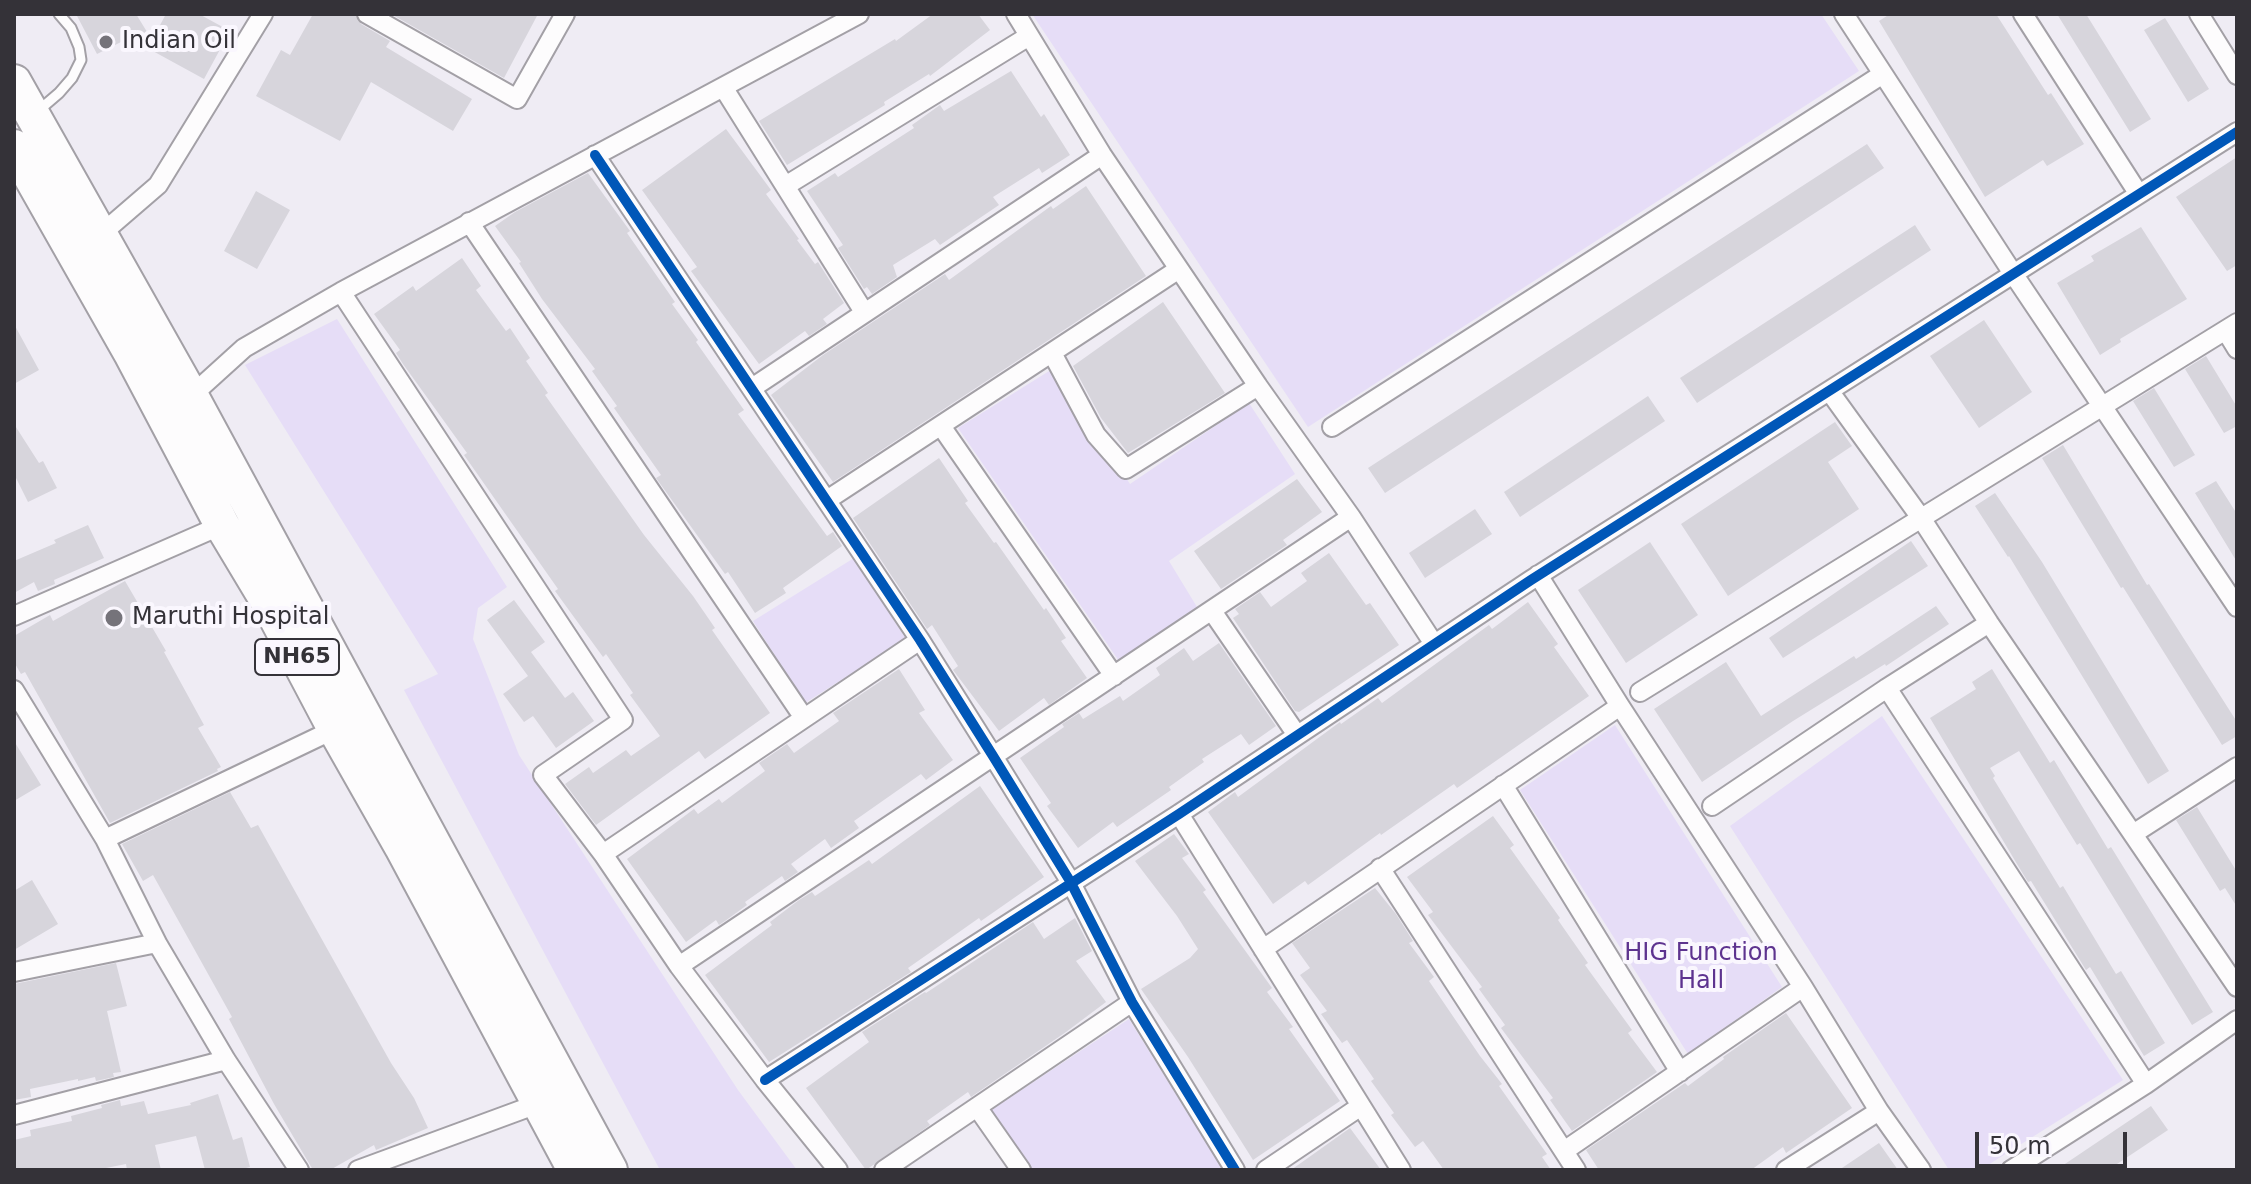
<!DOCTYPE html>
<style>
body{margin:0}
#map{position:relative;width:2251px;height:1184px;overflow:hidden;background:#efecf4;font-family:"DejaVu Sans",sans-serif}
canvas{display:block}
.frame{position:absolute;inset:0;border:16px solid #343238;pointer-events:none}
.scale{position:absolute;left:1975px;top:1132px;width:152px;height:36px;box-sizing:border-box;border:4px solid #343238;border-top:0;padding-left:10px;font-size:24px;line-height:28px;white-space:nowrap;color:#343238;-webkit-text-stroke:6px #faf7fe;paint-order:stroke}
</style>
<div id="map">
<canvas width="2251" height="1184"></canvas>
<div class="frame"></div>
<div class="scale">50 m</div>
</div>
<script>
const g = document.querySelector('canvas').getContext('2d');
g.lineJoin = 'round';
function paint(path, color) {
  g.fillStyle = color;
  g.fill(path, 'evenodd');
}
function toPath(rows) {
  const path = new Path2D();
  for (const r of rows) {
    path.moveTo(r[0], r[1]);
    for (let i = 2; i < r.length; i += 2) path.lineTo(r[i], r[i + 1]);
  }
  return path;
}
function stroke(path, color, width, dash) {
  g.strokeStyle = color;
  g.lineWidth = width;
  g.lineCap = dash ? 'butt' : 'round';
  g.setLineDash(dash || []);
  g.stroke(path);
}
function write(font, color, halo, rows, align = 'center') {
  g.font = font + ' "DejaVu Sans",sans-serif';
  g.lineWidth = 8;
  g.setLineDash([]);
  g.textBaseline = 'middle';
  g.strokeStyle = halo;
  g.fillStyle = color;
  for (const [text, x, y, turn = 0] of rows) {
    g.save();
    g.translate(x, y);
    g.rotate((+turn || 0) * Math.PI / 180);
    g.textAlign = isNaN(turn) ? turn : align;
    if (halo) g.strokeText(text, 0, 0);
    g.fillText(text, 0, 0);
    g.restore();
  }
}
const green = toPath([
 [1032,14,1821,14,1859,71,1308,427],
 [337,319,507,587,478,608,473,639,519,755,738,1090,797,1170,660,1170,404,690,438,674,245,365],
 [1054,368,1130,484,1249,403,1295,474,1169,561,1197,607,1119,661,958,428],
 [854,558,906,639,805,703,753,621],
 [1882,716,2123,1080,1980,1170,1949,1170,1730,826],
 [1615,725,1782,987,1688,1054,1520,790],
 [1129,1019,1223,1170,1033,1170,991,1110]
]);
const building = toPath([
 [76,14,136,14,152,40,166,14,199,14,230,31,204,79,129,38,97,54],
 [313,14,355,14,361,24,390,41,386,47,472,99,453,131,371,82,340,141,256,96,281,50,290,55],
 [391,14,538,14,504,78],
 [933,14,978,14,990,30,930,76,929,74,884,102,885,105,787,165,759,121,895,39,896,41],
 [1890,14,1996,14,2048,95,2051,93,2084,144,2047,166,2043,160,1985,197,1879,21],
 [2057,14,2086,14,2151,119,2130,132],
 [2165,18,2209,89,2188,102,2144,30],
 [1011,71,1041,117,1044,114,1070,155,1042,173,1039,168,993,197,999,205,940,245,935,239,893,265,897,277,872,294,867,287,864,289,838,248,843,245,807,191,835,173,838,177,914,128,912,125,940,105,944,111],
 [726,129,771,190,766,194,799,239,797,240,815,264,818,262,844,303,823,319,827,324,809,336,805,331,759,364,691,271,697,267,642,190],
 [1867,144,1884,168,1385,493,1368,468],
 [2237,157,2237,265,2227,271,2176,197],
 [588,173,630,231,627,233,675,302,672,304,698,340,696,342,744,410,738,414,827,536,833,532,842,546,783,588,786,593,755,613,728,572,725,574,656,478,661,475,614,408,617,406,592,371,595,369,542,299,519,263,521,262,495,226,515,212],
 [1086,186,1146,276,833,482,771,395,823,355,945,274,949,280,1051,206,1053,209],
 [256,191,290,210,257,269,224,251],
 [1915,225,1931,250,1697,403,1680,378],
 [2141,227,2187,299,2120,339,2121,342,2100,355,2057,283,2094,261,2091,256],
 [462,258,481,286,476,290,506,331,510,328,530,358,526,361,548,393,545,395,644,535,693,596,715,628,712,630,770,713,705,759,699,751,596,825,565,784,589,767,593,773,626,750,631,756,660,736,630,695,633,693,606,654,603,657,555,591,558,589,464,455,467,453,403,364,396,353,400,350,374,314,413,286,416,291],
 [1163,302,1225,393,1128,453,1101,418,1073,366],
 [1984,320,2032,392,1979,428,1930,356],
 [14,324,39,370,14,384],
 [2206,356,2237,407,2237,426,2224,433,2185,369],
 [2154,388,2195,455,2174,467,2133,401],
 [1648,396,1665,421,1520,517,1504,492],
 [1835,422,1852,446,1828,462,1859,509,1728,596,1681,524],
 [14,424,39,463,43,461,57,488,28,502,14,474],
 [2063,445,2147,585,2149,584,2237,722,2237,736,2222,745,2123,587,2121,588,2042,458],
 [939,458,968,501,965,503,994,543,996,542,1044,610,1046,608,1066,638,1061,641,1087,678,1049,705,1044,698,999,731,953,670,958,666,932,625,927,629,853,518],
 [1297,479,1322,512,1283,540,1287,545,1221,589,1194,551],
 [2216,481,2237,514,2237,562,2195,493],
 [1995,493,2042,562,2169,771,2148,784,2009,556,2008,557,1975,506],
 [1475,509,1492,534,1425,578,1409,553],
 [88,525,104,558,54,580,55,584,38,591,34,582,14,593,14,561,56,543,54,540],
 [1911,541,1928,566,1783,658,1769,638],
 [1650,542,1698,615,1626,663,1578,590],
 [1329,553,1366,605,1370,603,1399,645,1299,712,1295,711,1233,618,1239,614,1235,609,1260,592,1271,607,1307,581,1301,573],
 [125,581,166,651,164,652,204,725,198,728,221,767,217,769,218,771,110,823,25,672,21,674,14,662,14,636,50,615,53,621],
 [514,600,545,642,531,652,565,698,573,692,594,721,556,748,533,716,524,722,503,694,528,676,487,620],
 [1528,602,1558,644,1554,647,1589,696,1457,788,1454,784,1381,835,1380,833,1308,885,1305,881,1273,904,1208,812,1235,792,1238,797,1340,722,1341,724,1378,698,1382,703,1489,625,1492,629],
 [1936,606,1949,624,1886,666,1885,664,1793,721,1702,782,1654,709,1726,662,1761,716,1854,656,1856,659],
 [1219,643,1276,726,1249,745,1241,734,1202,759,1204,762,1169,787,1171,790,1117,827,1113,822,1078,848,1047,806,1051,803,1020,758,1064,727,1062,724,1079,713,1083,719,1120,696,1123,701,1160,675,1156,668,1184,648,1193,661],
 [899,669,925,710,919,713,953,760,926,780,921,774,854,821,859,828,831,848,825,839,791,864,798,872,785,881,782,876,745,902,747,905,725,921,719,925,716,920,686,942,627,859,694,809,698,814,719,799,722,803,765,771,759,763,787,744,794,753,839,721,833,713],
 [1992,669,2050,763,2054,760,2108,849,2111,847,2213,1012,2192,1025,2080,843,2077,845,2019,751,1990,768,1995,776,1993,778,2060,888,2063,886,2116,974,2121,971,2165,1043,2144,1056,2090,967,2086,970,2031,881,2028,882,2017,864,1930,718,1976,689,1972,682],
 [14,741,41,785,14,801],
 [980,786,1044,877,981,921,979,918,928,954,908,968,911,972,769,1062,705,975,772,925,770,922,799,900,812,892,815,896,869,860,872,864],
 [230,792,251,828,258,825,391,1063,414,1098,428,1128,376,1150,374,1145,330,1170,313,1170,274,1104,229,1019,232,1017,153,875,143,881,122,844],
 [2197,807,2237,872,2237,907,2225,888,2220,891,2176,820],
 [1493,816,1514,845,1510,848,1560,918,1558,920,1588,963,1585,965,1632,1030,1628,1033,1657,1072,1572,1131,1550,1100,1553,1098,1501,1028,1505,1025,1479,989,1482,987,1428,915,1433,912,1407,877],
 [1174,834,1189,854,1182,858,1206,890,1203,892,1272,988,1267,992,1293,1027,1289,1029,1340,1101,1253,1160,1188,1057,1141,989,1190,958,1198,949,1177,916,1135,861],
 [32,880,58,924,14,950,14,891],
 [1375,888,1396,914,1413,941,1409,943,1434,977,1429,981,1480,1056,1502,1084,1499,1086,1547,1154,1542,1157,1551,1170,1444,1170,1423,1141,1415,1147,1391,1115,1394,1113,1371,1081,1374,1079,1347,1040,1342,1043,1321,1014,1327,1011,1300,975,1310,968,1292,943],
 [1075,918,1092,951,1076,961,1106,1002,1066,1032,971,1097,968,1092,927,1121,930,1125,866,1170,806,1088,869,1042,862,1032,925,992,926,993,1033,922,1044,939],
 [116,963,127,1006,107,1011,121,1072,113,1073,114,1077,96,1081,95,1077,78,1081,78,1079,30,1089,31,1097,14,1100,14,984],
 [1786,1013,1852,1108,1786,1153,1783,1147,1751,1170,1599,1170,1586,1150,1685,1083,1688,1086,1724,1059,1723,1057],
 [218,1094,233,1140,242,1137,250,1167,238,1170,205,1170,196,1136,155,1145,161,1170,127,1170,126,1164,96,1170,14,1170,14,1140,31,1136,30,1130,72,1121,71,1116,102,1108,101,1105,120,1100,121,1106,144,1101,148,1114,191,1105,190,1103],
 [2151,1106,2168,1130,2108,1170,2056,1170],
 [1350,1128,1381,1170,1291,1170],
 [1879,1143,1898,1170,1839,1170]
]);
const lane = toPath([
 [38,111,59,93,72,78,81,60,79,47,71,28,59,14]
]);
const street = toPath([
 [367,14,517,99,565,14],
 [1016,14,1102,155,1258,386,1351,517,1434,644],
 [1844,14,2012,272,2237,607],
 [2023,14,2138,193],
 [2199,14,2237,75],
 [723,87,864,312],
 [595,155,920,640,993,756,1070,881,1132,1002,1235,1170],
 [787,185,1029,36],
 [469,222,804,718],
 [100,235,158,185,263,14],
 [341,292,623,720,543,775,603,854,679,966,765,1080,838,1170],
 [2226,331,2237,349],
 [1052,353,1096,435,1126,469,1258,386],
 [752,388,1102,155],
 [1830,392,1921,518,1989,623,2237,987],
 [191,396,244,348,341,292,859,14],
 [941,426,1114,676],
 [1332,427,1883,74],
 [827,500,1179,269],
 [1538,575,1620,706,1803,987,1879,1111,1921,1170],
 [1212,611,1297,735],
 [14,616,222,525],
 [1887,688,2146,1084],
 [14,690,105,839,157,943,226,1060,299,1170],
 [1640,692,2237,323],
 [1503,785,1680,1072],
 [1712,806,1887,688,1989,623],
 [1179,814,1401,1170],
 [2133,834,2237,767],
 [105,839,335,729],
 [603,854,920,640],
 [1380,868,1576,1170],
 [1263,949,1620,706],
 [679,966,1351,517],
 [14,972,157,943],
 [765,1080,1179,814,1531,580,2237,132],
 [977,1107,1021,1170],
 [14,1115,226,1060],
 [1564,1151,1803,987],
 [358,1170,540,1103],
 [884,1170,1132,1002],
 [1266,1170,1361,1106],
 [1786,1170,1879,1111],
 [2011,1170,2146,1084,2237,1020]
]);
const highway = toPath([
 [14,82,191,396,610,1170],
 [14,147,131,353,222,525,267,600,335,729,402,847,575,1170]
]);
const cycleway = toPath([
 [595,155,920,640,993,756,1070,881,1132,1002,1235,1170],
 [765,1080,1179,814,1531,580,2237,132]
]);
const markers = [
 [106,42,8,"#75737a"],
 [114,618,10,"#75737a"]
];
const shields = [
 [297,657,84]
];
const shieldNames = [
 ["NH65",297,657]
];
const poiNames = [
 ["Indian Oil",122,42],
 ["Maruthi Hospital",132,618]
];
const parkNames = [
 ["HIG Function",1701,954],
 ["Hall",1701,982]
];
paint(green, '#e6ddf7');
paint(building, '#d7d5dc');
stroke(lane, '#a3a0a6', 13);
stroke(street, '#a3a0a6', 22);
stroke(highway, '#a3a0a6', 38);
stroke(lane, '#fdfcfd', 9);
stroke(street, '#fdfcfd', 18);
stroke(highway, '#fdfcfd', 34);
stroke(cycleway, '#0057b8', 10);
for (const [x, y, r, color] of markers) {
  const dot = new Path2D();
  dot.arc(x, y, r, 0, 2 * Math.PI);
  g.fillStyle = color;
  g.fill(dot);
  stroke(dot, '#faf7fe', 3);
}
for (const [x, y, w] of shields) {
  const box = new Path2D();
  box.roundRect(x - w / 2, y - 18, w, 36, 6);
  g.fillStyle = '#faf7fe';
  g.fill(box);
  stroke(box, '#343238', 2);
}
write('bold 22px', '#343238', null, shieldNames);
write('24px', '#343238', '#faf7fe', poiNames, 'left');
write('24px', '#5d338f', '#faf7fe', parkNames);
</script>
